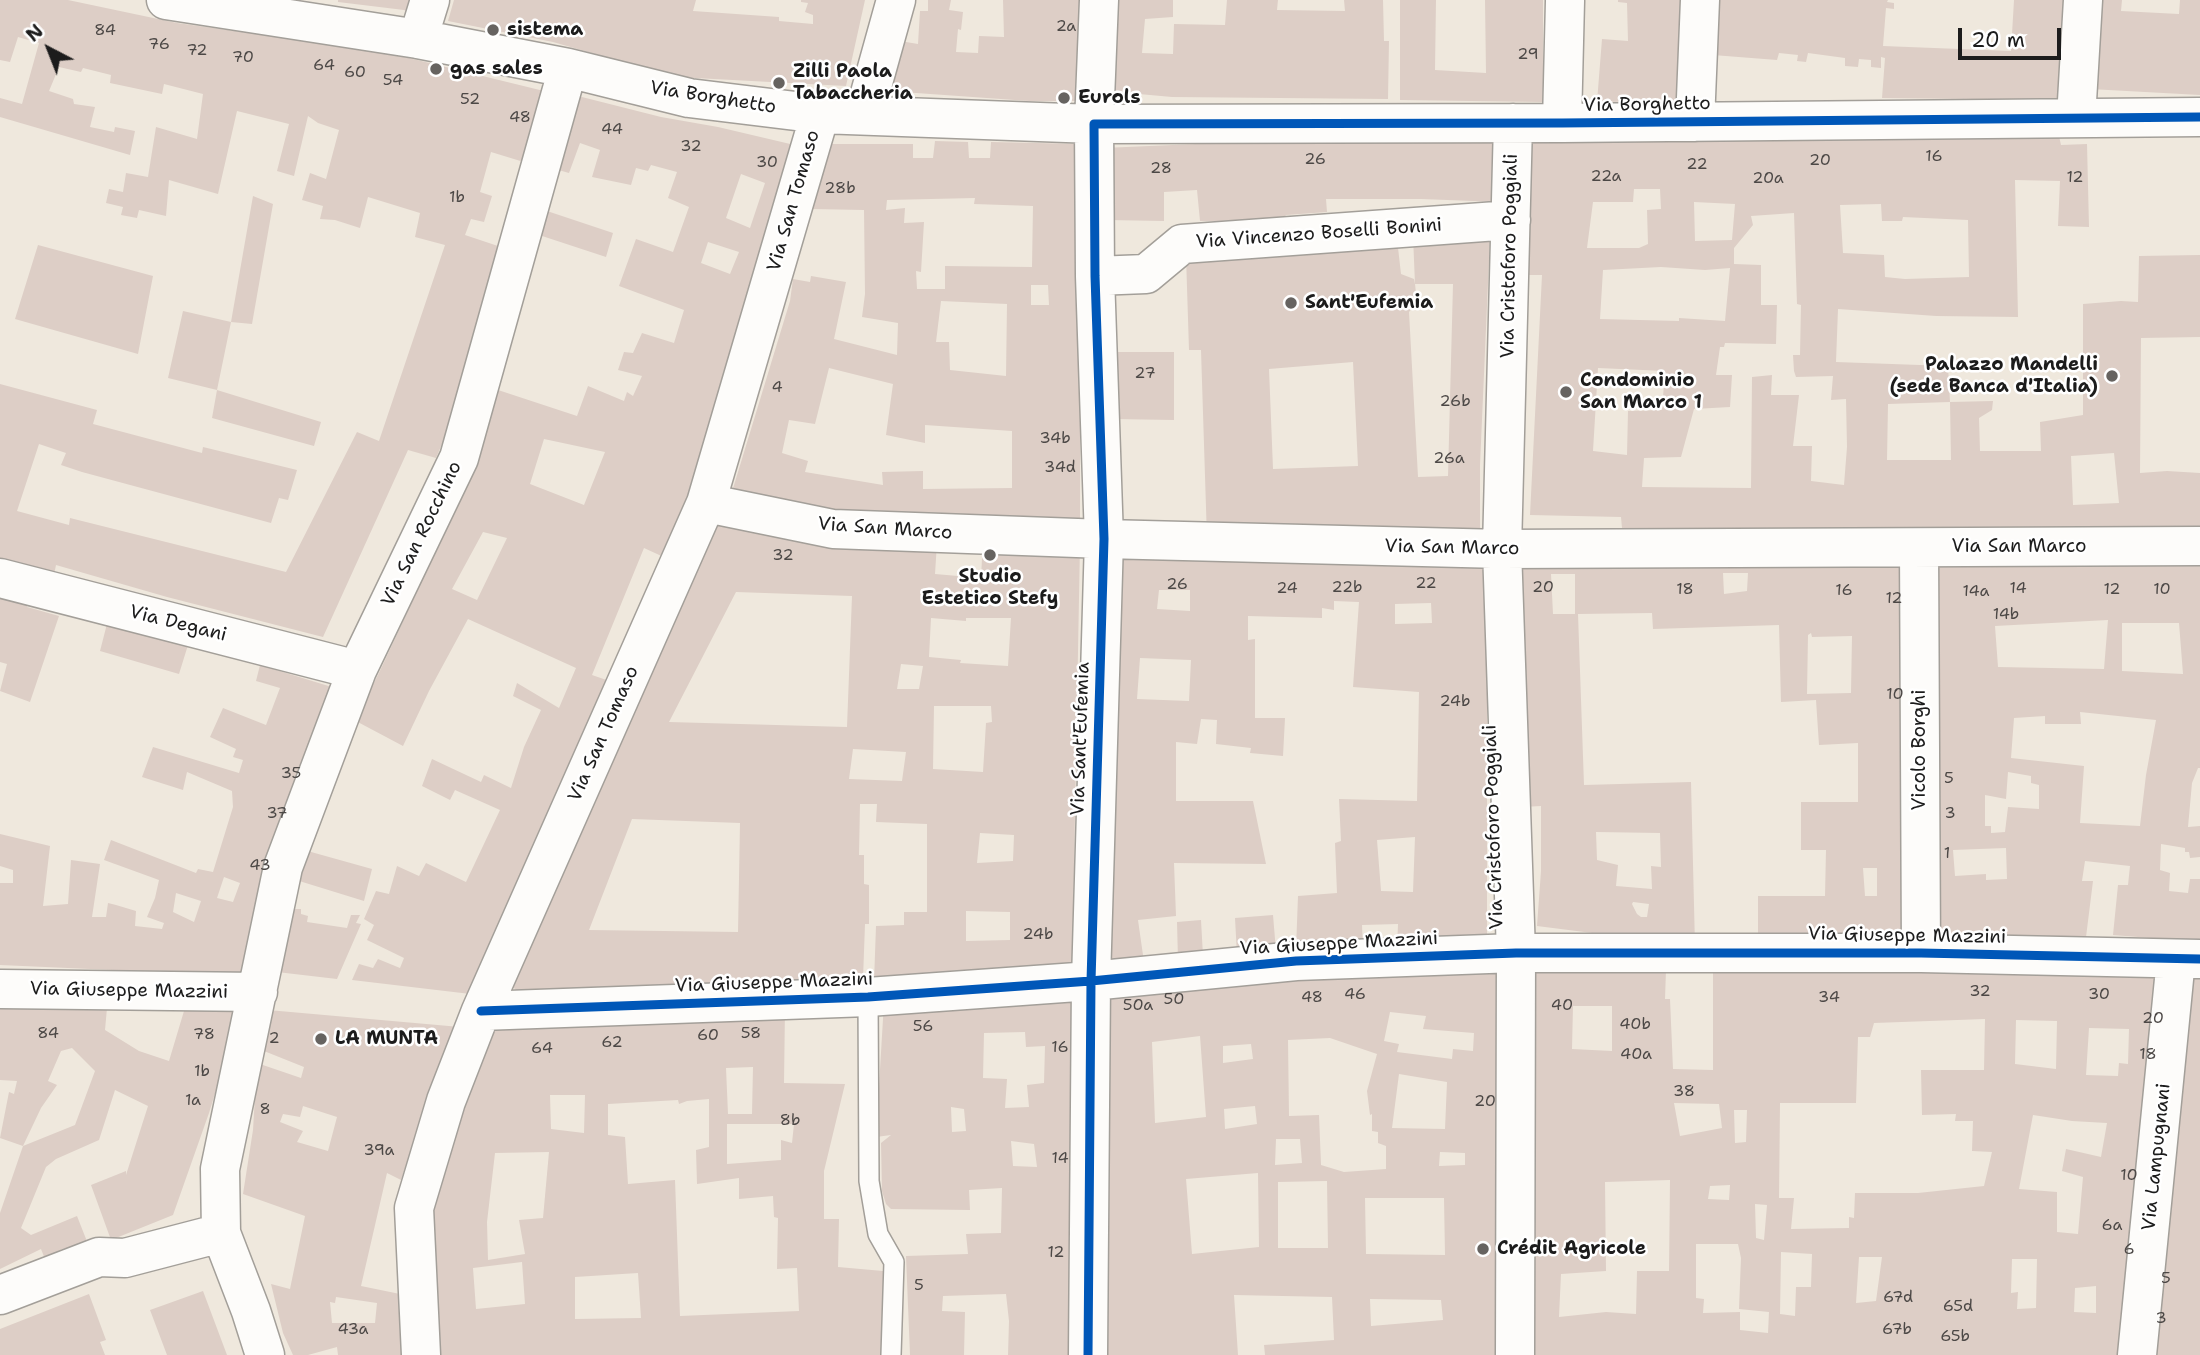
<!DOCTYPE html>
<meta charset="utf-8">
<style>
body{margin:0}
#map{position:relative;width:2200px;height:1355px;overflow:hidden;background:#efe8dd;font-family:"Shantell Sans",sans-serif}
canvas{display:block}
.north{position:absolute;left:14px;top:14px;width:70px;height:70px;-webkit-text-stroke:5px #fff;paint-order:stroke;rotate:318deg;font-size:19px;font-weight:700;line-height:28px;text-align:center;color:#1c1c1c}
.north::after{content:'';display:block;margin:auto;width:24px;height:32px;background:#1c1c1c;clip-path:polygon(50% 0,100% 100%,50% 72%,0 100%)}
.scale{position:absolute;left:1958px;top:28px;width:103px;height:32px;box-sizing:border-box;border:4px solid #1c1c1c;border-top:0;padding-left:9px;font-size:21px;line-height:24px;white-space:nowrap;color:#1c1c1c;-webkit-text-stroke:5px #fff;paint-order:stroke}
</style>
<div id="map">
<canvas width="2200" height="1355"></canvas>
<div class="north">N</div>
<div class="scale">20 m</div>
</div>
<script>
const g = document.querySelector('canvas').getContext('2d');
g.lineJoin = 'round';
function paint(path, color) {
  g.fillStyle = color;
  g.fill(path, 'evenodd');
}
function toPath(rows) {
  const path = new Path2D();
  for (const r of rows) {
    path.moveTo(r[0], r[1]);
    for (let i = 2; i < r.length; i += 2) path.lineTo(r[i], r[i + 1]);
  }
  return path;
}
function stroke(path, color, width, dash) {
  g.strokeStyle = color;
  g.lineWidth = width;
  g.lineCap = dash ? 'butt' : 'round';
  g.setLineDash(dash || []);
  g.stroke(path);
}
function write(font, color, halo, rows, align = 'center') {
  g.font = font + ' "Shantell Sans",sans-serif';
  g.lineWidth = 5;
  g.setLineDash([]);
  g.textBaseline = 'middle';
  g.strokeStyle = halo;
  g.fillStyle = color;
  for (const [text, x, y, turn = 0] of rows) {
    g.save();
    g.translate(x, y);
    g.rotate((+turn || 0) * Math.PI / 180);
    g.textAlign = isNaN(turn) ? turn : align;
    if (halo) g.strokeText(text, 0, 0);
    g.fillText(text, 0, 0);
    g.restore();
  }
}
const building = toPath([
 [0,0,68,0,177,23,344,46,409,58,548,92,527,163,491,152,480,192,492,196,484,222,471,219,465,235,504,248,472,373,436,458,408,450,323,637,167,597,56,565,53,580,0,566,0,384,97,410,93,424,202,453,203,447,297,470,288,500,279,498,271,523,82,472,61,465,66,453,39,444,17,511,69,525,70,518,286,572,357,432,379,441,445,245,415,237,420,213,368,197,360,228,335,220,320,219,323,206,302,200,310,173,326,179,339,130,318,123,308,116,294,176,277,171,289,124,237,111,218,194,169,180,166,216,139,210,137,218,121,215,123,207,106,203,109,189,123,192,126,173,148,177,156,127,197,139,203,94,164,84,162,94,110,83,111,75,83,68,81,72,59,67,49,91,73,99,74,104,95,107,90,127,114,132,115,127,135,131,130,155,0,117,0,98,22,104,39,43,18,37,10,62,0,60],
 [338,0,416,0,413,13,404,10,338,2],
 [454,0,696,0,693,11,779,17,779,21,813,24,813,15,805,12,808,3,801,2,801,0,865,0,846,86,676,77,553,42,448,21],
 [928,0,951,0,949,10,963,12,961,30,958,29,956,52,978,53,979,36,1004,37,1003,0,1091,0,1088,101,1029,101,888,91,900,41,918,44,920,11,928,11],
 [1111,0,1173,0,1173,17,1145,19,1142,53,1173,54,1174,24,1225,25,1227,0,1278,0,1277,10,1345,11,1344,0,1383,0,1384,41,1389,41,1388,99,1172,97,1106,91],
 [1400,0,1436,0,1435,70,1486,73,1485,0,1543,0,1543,102,1400,100],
 [1618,0,1683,0,1680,101,1597,102,1602,39,1628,41,1627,3,1618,2],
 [1715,0,1888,0,1887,2,1894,3,1894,9,1886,8,1883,46,2011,51,2014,0,2067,0,2060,100,1882,98,1885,58,1881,57,1881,68,1871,67,1871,60,1859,59,1858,67,1845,66,1845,58,1808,53,1806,62,1797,61,1798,55,1779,53,1777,60,1713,55],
 [2093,0,2122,0,2121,11,2179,14,2180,0,2200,0,2200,95,2090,89],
 [574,95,661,117,718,127,803,147,668,559,644,548,592,675,618,684,479,995,352,980,359,964,373,968,378,959,400,968,404,958,367,940,374,925,364,919,376,891,389,894,397,866,419,876,426,863,466,882,500,810,455,790,450,800,422,786,432,759,481,782,484,775,511,788,524,747,541,710,513,696,517,683,559,708,576,668,468,619,429,691,403,746,354,720,378,675,453,514,474,462,495,389,577,416,588,386,624,401,627,392,633,396,642,376,618,370,624,352,633,353,642,333,674,343,684,310,619,286,636,239,673,252,689,207,668,198,677,172,651,165,648,171,636,168,631,185,592,177,600,150,580,143,569,173,555,169],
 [741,174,765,183,750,228,726,218],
 [708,242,739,252,730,274,701,263],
 [544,439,605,452,584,505,530,484],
 [483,532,507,538,477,600,452,589],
 [2059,136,2061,145,2087,144,2089,227,2058,226,2060,181,2015,180,2018,317,1936,316,1838,309,1836,362,1948,366,1950,402,1888,404,1887,460,1951,460,1950,402,1993,401,1992,410,1979,418,1980,451,2041,451,2040,422,2083,415,2083,304,2121,301,2138,302,2139,256,2200,255,2200,337,2141,338,2140,473,2167,471,2200,473,2200,535,1623,539,1621,517,1530,515,1542,275,1517,275,1526,137],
 [1634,189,1660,189,1661,209,1647,210,1648,244,1639,248,1587,248,1593,202,1633,202],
 [1694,202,1735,204,1732,240,1695,241],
 [1881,204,1882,221,1902,221,1903,217,1968,220,1969,277,1905,279,1885,277,1884,255,1843,253,1840,205],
 [1794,213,1797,304,1801,305,1800,355,1793,355,1794,371,1796,377,1833,376,1831,400,1846,399,1847,447,1844,485,1811,481,1812,446,1793,446,1799,395,1771,395,1772,375,1752,377,1751,488,1642,487,1644,458,1681,457,1694,409,1730,407,1732,375,1716,375,1720,347,1724,347,1725,343,1776,344,1777,305,1761,305,1761,265,1734,264,1734,248,1753,225,1751,216],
 [1661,267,1705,270,1730,268,1725,321,1679,318,1679,321,1600,319,1603,270],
 [1598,368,1665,371,1662,410,1628,411,1627,455,1593,451],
 [2114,453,2119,503,2073,505,2071,456],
 [1502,140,1500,202,1421,199,1326,199,1327,212,1286,215,1280,222,1200,221,1197,190,1164,192,1164,221,1107,220,1103,148,1266,141],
 [935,141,968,142,969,158,990,158,991,142,1080,144,1080,529,883,524,731,495,790,301,793,279,810,282,811,276,846,282,834,339,897,355,898,323,862,317,865,294,864,210,812,209,827,144,913,144,913,158,933,158],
 [975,198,974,204,1033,206,1032,267,945,266,945,289,917,289,916,271,921,272,924,222,904,223,905,208,886,210,887,200],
 [1031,285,1048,285,1049,305,1031,305],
 [941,301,1007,304,1006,376,950,370,949,342,936,342],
 [829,368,893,384,886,435,925,443,925,425,1012,431,1012,488,923,489,923,471,882,472,883,485,805,472,808,461,782,453,789,420,815,424],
 [253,196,273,204,252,324,231,322],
 [544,210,613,233,606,257,536,234],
 [1413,236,1490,237,1480,465,1480,537,1207,539,1201,350,1189,350,1186,256,1397,239,1401,274,1414,279,1415,284],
 [1415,284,1453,284,1448,476,1418,477,1409,312,1417,302],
 [1353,362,1358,466,1273,469,1269,369],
 [38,245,153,276,138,354,15,319],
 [183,311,231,322,217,390,168,378],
 [1113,352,1174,352,1174,420,1112,419],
 [217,390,321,422,314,446,212,418],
 [709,510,937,543,935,574,981,578,983,539,1080,544,1072,975,874,982,876,926,904,925,904,912,927,912,927,824,876,822,877,804,860,804,859,855,864,855,864,884,869,885,869,924,865,924,863,979,520,994,509,983],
 [736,592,852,596,847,727,669,722],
 [931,618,966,621,966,618,1011,618,1008,666,960,663,961,660,929,657],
 [901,664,923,666,919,689,897,689],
 [934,706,991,706,992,722,986,723,983,772,933,769],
 [853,749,906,752,902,781,849,779],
 [632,819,740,823,738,932,589,930],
 [980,833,1014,835,1013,861,977,863],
 [966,911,1010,912,1010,940,966,941],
 [1112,559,1324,563,1491,561,1487,696,1487,947,1397,950,1398,924,1362,925,1363,949,1296,949,1298,896,1337,893,1335,843,1341,841,1339,799,1417,801,1419,692,1353,687,1359,602,1334,601,1334,610,1322,608,1322,618,1248,616,1248,640,1255,639,1255,718,1285,718,1283,756,1250,753,1251,748,1216,744,1217,720,1201,719,1197,744,1176,742,1176,801,1253,801,1266,864,1174,863,1176,916,1138,920,1144,962,1107,966],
 [1159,590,1190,590,1190,611,1157,609],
 [1431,603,1432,623,1395,624,1395,604],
 [1140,658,1191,660,1189,701,1137,699],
 [1415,837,1413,892,1381,891,1377,840],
 [1937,564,2200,564,2200,768,2198,768,2192,783,2188,827,2200,826,2200,857,2190,858,2189,852,2185,852,2185,848,2161,844,2160,870,2170,873,2169,891,2188,893,2190,879,2200,879,2200,942,2113,935,2118,885,2128,885,2130,866,2085,861,2082,881,2093,881,2086,937,1939,938],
 [2108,620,2104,669,1998,667,1995,626],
 [2122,623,2179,623,2183,674,2122,671],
 [2080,712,2156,720,2146,775,2140,826,2080,823,2084,766,2011,758,2014,718,2045,716,2045,724,2081,724],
 [2008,772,2031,776,2031,783,2039,785,2039,809,2008,807,2005,832,1991,833,1991,826,1985,826,1985,795,2006,799],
 [2006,848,2007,879,1986,880,1986,874,1955,876,1953,850],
 [1510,565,1909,566,1912,939,1758,947,1758,896,1825,896,1826,850,1801,850,1801,802,1858,802,1858,743,1819,745,1816,700,1781,702,1779,625,1653,629,1652,613,1578,614,1584,785,1691,782,1695,946,1537,926,1541,871,1541,806,1523,807],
 [1723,573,1748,573,1747,591,1724,594],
 [1551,574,1575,574,1575,614,1553,614],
 [1811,633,1812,637,1852,636,1851,693,1807,694,1808,635],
 [1596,832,1660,833,1661,867,1651,866,1652,889,1616,886,1618,865,1597,860],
 [1863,868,1877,868,1877,896,1865,896],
 [1633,902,1649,904,1647,917,1641,917,1637,914,1632,904],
 [0,597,28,604,27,607,59,616,30,702,0,691,7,664,0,662],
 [108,620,188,645,179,674,100,651],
 [260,665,335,688,249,976,0,965,0,883,13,883,13,870,0,866,0,834,50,846,43,906,68,904,71,860,100,864,92,917,106,917,108,903,116,905,136,911,135,926,162,929,164,923,147,917,155,898,159,880,104,860,111,840,196,873,198,869,213,872,233,807,232,791,187,772,183,790,142,777,153,747,239,773,243,760,233,757,236,749,210,737,223,708,266,725,280,688,256,681],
 [224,877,240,883,233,902,217,898],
 [176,893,201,901,194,922,173,912],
 [304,850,372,869,364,901,296,880],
 [291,909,301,909,301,914,308,916,307,922,347,928,351,915,360,915,356,923,361,924,337,979,277,972],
 [1273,915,1276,951,1237,955,1235,918],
 [1201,920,1203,956,1178,960,1177,922],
 [1531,962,1666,970,1665,999,1670,999,1673,1069,1713,1070,1713,969,1849,973,1939,969,2175,974,2126,1355,1526,1355],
 [1573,1006,1612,1006,1612,1051,1572,1049],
 [1985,1019,1984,1070,1921,1070,1922,1115,1956,1114,1955,1121,1973,1121,1972,1151,1992,1152,1984,1186,1918,1193,1855,1193,1854,1218,1849,1217,1849,1228,1791,1229,1794,1198,1779,1198,1780,1103,1856,1103,1858,1037,1870,1037,1874,1023],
 [2016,1020,2057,1021,2056,1069,2015,1064],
 [2089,1028,2129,1029,2128,1064,2119,1063,2118,1076,2086,1075],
 [1674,1103,1719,1104,1722,1128,1680,1136],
 [1734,1110,1747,1110,1746,1142,1735,1143],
 [2033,1115,2072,1121,2107,1123,2101,1157,2066,1149,2062,1171,2083,1177,2078,1234,2057,1232,2057,1192,2019,1189],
 [1670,1180,1669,1271,1637,1271,1636,1314,1606,1312,1559,1317,1561,1274,1606,1271,1605,1182],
 [1730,1185,1729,1200,1708,1199,1710,1186],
 [1755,1204,1767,1205,1764,1240,1756,1238],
 [1696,1244,1738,1244,1741,1258,1739,1309,1769,1312,1768,1333,1740,1330,1740,1312,1703,1313,1704,1299,1696,1298],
 [1781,1252,1812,1254,1811,1287,1796,1287,1795,1316,1780,1314],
 [1859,1257,1882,1257,1876,1301,1856,1303],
 [2012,1259,2037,1259,2036,1308,2017,1309,2018,1292,2011,1293],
 [2096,1286,2096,1313,2074,1312,2075,1288],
 [1505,964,1500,1355,1265,1355,1264,1345,1334,1340,1332,1297,1234,1295,1238,1355,1108,1355,1103,990],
 [1390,1012,1426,1016,1423,1029,1474,1033,1473,1051,1453,1049,1452,1059,1397,1052,1399,1044,1384,1041],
 [1200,1036,1206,1117,1155,1123,1152,1042],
 [1330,1038,1377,1054,1367,1091,1370,1115,1372,1114,1372,1131,1378,1132,1378,1143,1386,1146,1386,1169,1344,1172,1321,1165,1319,1115,1289,1116,1288,1040],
 [1251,1044,1253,1059,1223,1063,1223,1046],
 [1399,1074,1447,1082,1445,1129,1392,1128],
 [1255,1106,1257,1124,1225,1129,1224,1109],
 [1276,1139,1300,1139,1302,1163,1275,1165],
 [1440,1152,1465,1153,1465,1165,1439,1166],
 [1258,1173,1259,1247,1192,1254,1186,1179],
 [1327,1181,1328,1248,1278,1248,1278,1182],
 [1365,1198,1444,1198,1445,1255,1366,1254],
 [1370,1299,1441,1300,1443,1320,1371,1326],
 [2193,976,2200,977,2200,1355,2144,1355],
 [1076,996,1076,1174,1069,1230,1069,1355,1008,1355,1009,1321,1006,1294,943,1296,942,1311,965,1312,964,1355,910,1355,906,1256,968,1254,966,1234,1001,1233,1002,1188,969,1190,970,1210,891,1209,886,1204,882,1191,881,1143,891,1135,876,1137,884,1002],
 [1025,1032,1026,1047,1045,1046,1044,1083,1027,1085,1029,1107,1005,1108,1007,1079,983,1078,984,1033],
 [951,1107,964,1109,966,1131,952,1132],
 [1011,1141,1034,1144,1037,1167,1013,1166],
 [0,1007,107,1008,105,1030,139,1051,169,1061,184,1011,237,1011,239,1015,209,1113,173,1215,111,1240,91,1185,126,1171,126,1175,148,1106,115,1090,99,1140,56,1159,46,1167,21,1228,31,1235,77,1216,88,1244,62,1249,45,1259,41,1249,0,1269,0,1213,23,1146,75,1125,95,1071,72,1048,61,1051,48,1081,57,1085,41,1108,23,1146,0,1138,9,1092,14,1094,17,1081,0,1080],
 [785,1008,784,1083,845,1084,824,1171,824,1219,839,1219,838,1267,883,1271,886,1355,434,1355,422,1219,488,1028],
 [753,1067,752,1114,728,1114,726,1068],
 [550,1095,585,1095,584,1133,551,1129],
 [709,1099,709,1147,696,1150,697,1184,739,1178,739,1199,773,1196,774,1217,778,1218,777,1269,797,1268,799,1311,680,1316,675,1180,628,1184,625,1137,608,1135,608,1104,678,1100,679,1104,687,1101],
 [727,1124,794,1124,792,1143,781,1140,781,1160,727,1164],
 [549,1152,543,1218,519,1220,525,1254,488,1260,487,1222,495,1153],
 [522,1262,525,1304,476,1309,473,1268],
 [638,1273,641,1318,575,1319,575,1277],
 [268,1010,460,1027,430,1094,401,1180,387,1173,361,1286,400,1294,402,1355,338,1355,337,1347,308,1355,293,1355,283,1333,271,1284,290,1289,305,1216,243,1194,253,1130,257,1063,301,1078,304,1067,259,1049],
 [303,1106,337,1117,328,1151,297,1142,303,1131,280,1122,283,1114,300,1117],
 [336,1297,377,1303,375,1323,332,1323,330,1302,335,1303],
 [203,1291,227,1355,167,1355,150,1310],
 [89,1294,106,1340,100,1342,105,1355,0,1355,0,1329]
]);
const lane = toPath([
 [868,997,869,1181,878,1234,894,1262,891,1355]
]);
const street = toPath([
 [166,0,418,39,568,68,689,98,820,114,1094,124,1562,123,2200,117],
 [418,39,430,0],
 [864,115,896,0],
 [2076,118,2083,0],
 [1695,122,1700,0],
 [1513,123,1502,549,1516,953,1515,1355],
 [1562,123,1565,1],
 [1095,276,1146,274,1182,244,1511,220],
 [706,503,833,529,1104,539,1502,549,2200,546],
 [1919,548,1921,953],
 [0,578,357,670],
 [0,989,258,992],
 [481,1011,868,997,1091,981,1296,961,1516,953,1921,953,2200,959],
 [0,1295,99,1257,125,1258,221,1233],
 [265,1355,251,1311,221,1233,220,1169,283,867,357,670,459,458,568,68],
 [421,1355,414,1208,446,1101,481,1011,706,503,820,114],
 [1088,1355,1091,981,1104,539,1095,276,1094,124,1099,0],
 [2137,1355,2176,959]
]);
const cycleway = toPath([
 [481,1011,868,997,1091,981,1296,961,1516,953,1921,953,2200,959],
 [1088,1355,1091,981,1104,539,1095,276,1094,124,1562,123,2200,117]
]);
const markers = [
 [493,30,7,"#666360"],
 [436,69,7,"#666360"],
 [779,83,7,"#666360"],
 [1064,98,7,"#666360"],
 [1291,303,7,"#666360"],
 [2112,376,7,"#666360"],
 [1566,392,7,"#666360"],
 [990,555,7,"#666360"],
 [321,1039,7,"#666360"],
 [1483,1249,7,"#666360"]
];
const numberNames = [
 ["2a",1066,27],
 ["84",105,31],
 ["76",159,45],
 ["72",197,51],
 ["29",1528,55],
 ["70",243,58],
 ["64",324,66],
 ["60",355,73],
 ["54",393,81],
 ["52",470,100],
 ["48",520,118],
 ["44",612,130],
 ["32",691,147],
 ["16",1934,157],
 ["26",1315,160],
 ["20",1820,161],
 ["30",767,163],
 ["22",1697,165],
 ["28",1161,169],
 ["22a",1606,177],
 ["12",2075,178],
 ["20a",1768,179],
 ["28b",840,189],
 ["1b",457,198],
 ["27",1145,374],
 ["4",777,388],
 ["26b",1455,402],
 ["34b",1055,439],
 ["26a",1449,459],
 ["34d",1060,468],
 ["32",783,556],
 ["22",1426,584],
 ["26",1177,585],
 ["22b",1347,588],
 ["20",1543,588],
 ["24",1287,589],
 ["14",2018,589],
 ["18",1685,590],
 ["12",2112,590],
 ["10",2162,590],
 ["16",1844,591],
 ["14a",1976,592],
 ["12",1894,599],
 ["14b",2006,615],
 ["10",1895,695],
 ["24b",1455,702],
 ["35",291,774],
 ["5",1949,779],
 ["37",277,814],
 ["3",1950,814],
 ["1",1947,854],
 ["43",260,866],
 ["24b",1038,935],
 ["32",1980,992],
 ["46",1355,995],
 ["30",2099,995],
 ["48",1312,998],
 ["34",1829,998],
 ["50",1174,1000],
 ["50a",1138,1006],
 ["40",1562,1006],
 ["20",2153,1019],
 ["40b",1635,1025],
 ["56",923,1027],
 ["84",48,1034],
 ["58",751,1034],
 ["78",204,1035],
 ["60",708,1036],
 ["2",274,1039],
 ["62",612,1043],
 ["16",1060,1048],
 ["64",542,1049],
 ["40a",1636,1055],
 ["18",2148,1055],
 ["1b",202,1072],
 ["38",1684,1092],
 ["1a",193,1101],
 ["20",1485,1102],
 ["8",265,1110],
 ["8b",790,1121],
 ["39a",379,1151],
 ["14",1060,1159],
 ["10",2129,1176],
 ["6a",2112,1226],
 ["6",2129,1250],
 ["12",1056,1253],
 ["5",2166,1279],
 ["5",919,1286],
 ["67d",1898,1298],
 ["65d",1958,1307],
 ["3",2161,1319],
 ["43a",353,1330],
 ["67b",1897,1330],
 ["65b",1955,1337]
];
const poiNames = [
 ["sistema",507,30],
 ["gas sales",450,69],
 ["Zilli Paola",793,72],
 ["Tabaccheria",793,94],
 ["Eurols",1078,98],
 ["Sant'Eufemia",1305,303],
 ["Palazzo Mandelli",2098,365,"right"],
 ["(sede Banca d'Italia)",2098,387,"right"],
 ["Condominio",1580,381],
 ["San Marco 1",1580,403],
 ["Studio",990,577,"center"],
 ["Estetico Stefy",990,599,"center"],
 ["LA MUNTA",335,1039],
 ["Crédit Agricole",1497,1249]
];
const streetNames = [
 ["Via Borghetto",713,98,9],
 ["Via Borghetto",1647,105,-1],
 ["Via San Tomaso",794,201,-74],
 ["Via Vincenzo Boselli Bonini",1319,234,-4],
 ["Via Cristoforo Poggiali",1510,256,-89],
 ["Via San Marco",885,529,4],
 ["Via San Rocchino",422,534,-64],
 ["Via San Marco",2019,547],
 ["Via San Marco",1452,548,1],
 ["Via Degani",178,624,14],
 ["Via San Tomaso",604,734,-66],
 ["Via Sant'Eufemia",1081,739,-88],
 ["Vicolo Borghi",1920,750,-90],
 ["Via Cristoforo Poggiali",1494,827,-92],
 ["Via Giuseppe Mazzini",1907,936,1],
 ["Via Giuseppe Mazzini",1339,944,-3],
 ["Via Giuseppe Mazzini",774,983,-2],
 ["Via Giuseppe Mazzini",129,991,1],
 ["Via Lampugnani",2157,1157,-84]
];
paint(building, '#ddcec6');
stroke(lane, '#a39f99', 22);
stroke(street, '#a39f99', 41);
stroke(lane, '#fdfcfa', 19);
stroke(street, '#fdfcfa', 38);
stroke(cycleway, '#0057b8', 9);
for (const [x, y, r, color] of markers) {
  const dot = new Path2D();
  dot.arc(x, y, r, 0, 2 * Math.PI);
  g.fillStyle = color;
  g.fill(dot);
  stroke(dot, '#fff', 2.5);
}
write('16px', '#4c4846', null, numberNames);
write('bold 19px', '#1c1c1c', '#fff', poiNames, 'left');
write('19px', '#1c1c1c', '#fff', streetNames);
</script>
